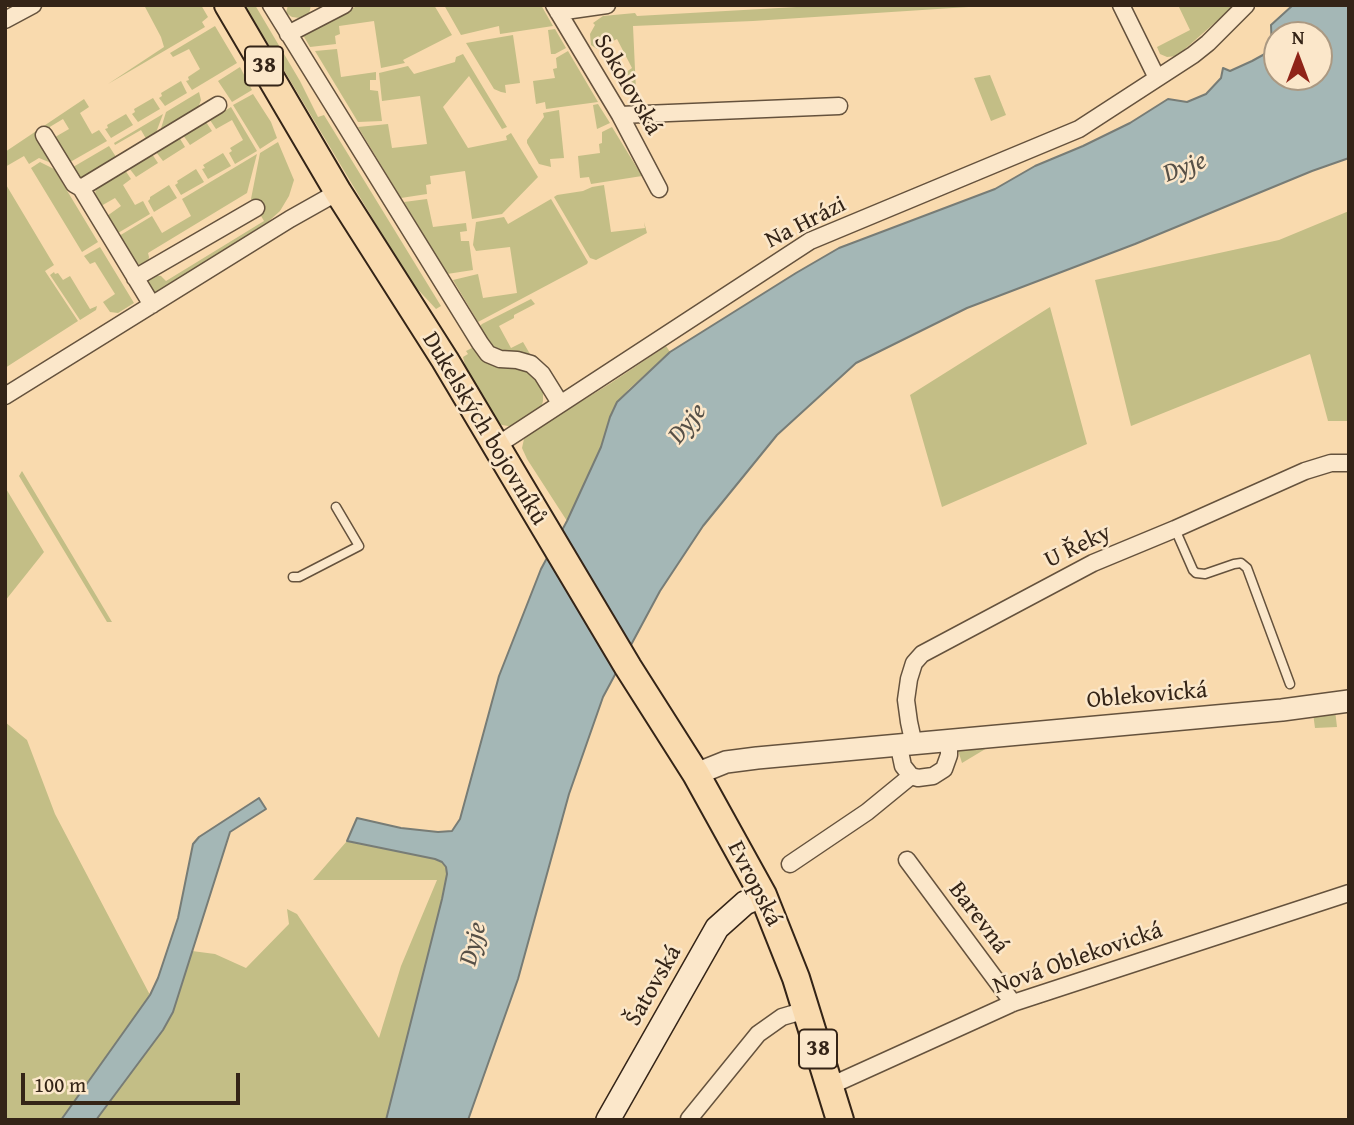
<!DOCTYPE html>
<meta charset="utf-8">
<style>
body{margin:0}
#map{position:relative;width:1354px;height:1125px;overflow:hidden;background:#f9daae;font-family:"Gentium Book Plus",serif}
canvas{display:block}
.frame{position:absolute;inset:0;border:7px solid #342417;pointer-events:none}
.north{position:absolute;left:1263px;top:21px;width:70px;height:70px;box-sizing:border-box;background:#fbe7ca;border:2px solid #ab9982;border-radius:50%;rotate:0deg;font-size:19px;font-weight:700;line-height:28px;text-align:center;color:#342417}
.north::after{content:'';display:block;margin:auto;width:24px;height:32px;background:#8f2418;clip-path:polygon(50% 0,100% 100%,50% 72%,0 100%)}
.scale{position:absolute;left:21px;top:1073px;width:219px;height:32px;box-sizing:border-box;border:4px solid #342417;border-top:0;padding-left:9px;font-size:21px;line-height:24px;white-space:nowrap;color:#342417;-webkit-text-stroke:5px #fbe7ca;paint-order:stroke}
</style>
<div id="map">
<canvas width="1354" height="1125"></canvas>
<div class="frame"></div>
<div class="north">N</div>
<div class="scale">100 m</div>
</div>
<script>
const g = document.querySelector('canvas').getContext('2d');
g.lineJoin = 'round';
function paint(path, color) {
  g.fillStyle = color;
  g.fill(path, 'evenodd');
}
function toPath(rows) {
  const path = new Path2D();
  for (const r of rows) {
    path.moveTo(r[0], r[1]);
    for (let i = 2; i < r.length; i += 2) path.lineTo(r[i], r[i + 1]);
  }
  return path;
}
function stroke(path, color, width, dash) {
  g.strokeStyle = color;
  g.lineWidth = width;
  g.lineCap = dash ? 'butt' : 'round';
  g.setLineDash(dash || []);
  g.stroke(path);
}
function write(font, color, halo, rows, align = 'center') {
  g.font = font + ' "Gentium Book Plus",serif';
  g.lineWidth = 5;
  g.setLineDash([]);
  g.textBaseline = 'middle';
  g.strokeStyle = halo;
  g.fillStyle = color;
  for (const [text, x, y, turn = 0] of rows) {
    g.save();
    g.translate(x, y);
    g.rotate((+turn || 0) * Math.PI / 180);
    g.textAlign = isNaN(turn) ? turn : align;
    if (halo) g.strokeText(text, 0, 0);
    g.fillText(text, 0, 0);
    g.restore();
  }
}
const green = toPath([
 [144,5,201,5,208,17,202,22,205,27,108,84,164,47,161,37],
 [245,5,255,5,300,81,318,117,324,115,441,306,436,309,410,281],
 [288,5,311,5,308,19,292,17,286,13],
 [359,5,434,5,452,35,403,60,405,63,381,68,374,21,339,26,340,34,335,36,336,44,310,47,303,35,306,33],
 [444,5,474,5,475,7,489,5,541,5,553,26,500,34,499,26,461,35],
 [832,5,999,5,753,21,633,26,636,91,627,91,619,77,632,68,617,39,597,49,591,45,590,34,595,25,593,23,603,16,635,13,637,16],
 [1178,5,1235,5,1177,56,1167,57,1160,54,1157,47,1190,30],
 [215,26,237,63,192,90,186,81,189,80,188,77,200,69,189,49,173,57,170,53],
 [555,29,566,48,555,54,551,54,548,30],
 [513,35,520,83,505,85,506,93,501,92,494,89,466,43],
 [337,49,341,77,376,72,376,80,370,80,370,90,378,91,382,121,358,122,315,51],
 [568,51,598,102,546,109,545,102,536,104,533,81,555,78,553,69,557,68,556,58],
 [463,54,507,127,502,129,469,76,443,107,468,148,507,140,506,136,511,133,538,177,502,214,472,219,465,171,430,176,431,184,426,185,427,194,401,198,358,127,388,124,392,148,427,144,420,96,382,101,379,73,408,66,414,74,455,62,456,57],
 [240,67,252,90,232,102,218,81],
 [990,75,1006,115,991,121,974,78],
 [181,81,187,93,165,106,159,98,162,96,161,93],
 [199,92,201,100,198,108,159,135,166,112],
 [253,94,271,122,277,138,260,149,233,105],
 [153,98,160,109,138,122,132,114,135,112,134,109],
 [84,99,89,107,80,113,92,134,99,130,107,141,65,165,50,140,69,129,63,119,38,134,56,165,39,158,29,164,24,156,5,167,5,152],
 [598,104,610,123,597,129,593,105],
 [231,107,257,151,235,164,229,153,232,151,230,148,243,140,232,120,216,129,210,120],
 [559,110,564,158,550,159,551,167,539,164,527,143,527,140,544,117,543,113],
 [126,114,133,125,111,138,105,129,108,128,107,125],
 [163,114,154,138,148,142,141,130,115,145,114,143],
 [206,122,212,131,190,145,183,135],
 [612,127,642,176,591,184,589,177,580,178,578,156,600,153,599,144,602,143,602,132],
 [179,137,185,147,163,161,156,152],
 [278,142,294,180,289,196,280,211,269,221,154,295,145,286,147,279,155,275,161,276,166,281,264,221,251,199,260,153],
 [109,146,118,160,85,178,78,178,68,170],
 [223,153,231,166,208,179,202,169,205,168,203,165],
 [152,154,158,163,136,177,129,168],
 [257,154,247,193,148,253,149,257,148,263,143,266,136,263,119,236,152,216,162,233,191,216,182,199],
 [40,162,54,169,98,242,82,252,31,168],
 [196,169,204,182,181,195,175,185,178,183,177,181],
 [125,170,131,179,123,185,135,205,143,201,150,214,118,233,107,216,121,206,115,198,101,206,95,194,96,189,100,185],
 [5,183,54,265,45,271,78,321,5,368],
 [169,185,177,198,154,212,148,201,150,199,150,197],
 [604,185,611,232,645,228,644,222,647,233,596,260,590,258,554,197,557,195,583,191,592,187],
 [427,199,433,227,466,223,467,231,460,232,461,241,469,241,473,270,447,274,404,202],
 [551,199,588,262,587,264,478,322,453,280,478,274,483,298,517,293,510,247,476,251,473,245,476,222,504,217,508,224],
 [1349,211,1349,421,1328,421,1310,354,1131,426,1095,280,1279,240],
 [100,247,134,303,118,313,110,312,103,302,115,294,95,262,90,264,84,256],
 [54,272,55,274,58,273,63,280,70,276,90,309,97,306,96,310,80,320,50,275],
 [531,299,535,304,514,315,514,318,499,326,511,348,523,342,530,354,498,350,489,343,479,327,482,324],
 [1050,307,1087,444,942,507,910,395],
 [666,346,670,352,629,389,617,402,610,417,601,447,567,521,527,459,522,448,524,439,535,430,611,383],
 [474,347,480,357,483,356,534,372,543,391,543,401,540,411,513,427,497,424,468,377,463,357,468,354,466,351],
 [22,471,112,622,107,622,19,476],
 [5,487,44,552,5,601],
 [1335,710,1337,727,1315,728,1313,713],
 [5,722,27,740,55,814,150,995,61,1120,5,1120],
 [997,742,962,763,956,744],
 [347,841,435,859,443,862,446,867,447,874,442,899,386,1120,96,1120,163,1030,173,1012,192,951,215,954,246,968,289,924,287,909,297,914,379,1038,401,966,437,880,313,880]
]);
const water = toPath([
 [1293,5,1349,5,1349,158,1312,171,1135,244,967,308,856,363,777,435,703,526,660,591,603,697,569,794,518,979,468,1120,386,1120,442,899,447,874,446,867,442,862,435,859,347,841,357,818,401,828,438,832,452,831,460,819,499,676,541,569,567,521,601,447,610,417,617,402,670,352,796,273,839,248,995,189,1035,166,1083,146,1130,123,1168,99,1187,102,1206,94,1221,78,1223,68,1230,71,1252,61,1272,50,1271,25,1293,5],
 [1277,35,1319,35,1319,77,1277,77,1277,35],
 [259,798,266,809,230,832,173,1012,163,1030,96,1120,61,1120,150,995,158,978,178,918,193,844,199,837,259,798]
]);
const service = toPath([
 [1175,529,1193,570,1196,573,1205,574,1234,564,1241,563,1247,568,1290,684],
 [293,577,299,577,359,546,336,507]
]);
const minor = toPath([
 [271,5,480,343,488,354,500,359,517,360,531,364,542,374,560,403],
 [554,5,620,115,659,189],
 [1121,5,1157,78],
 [558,12,607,5],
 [5,20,33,5],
 [288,34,344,5],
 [620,115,839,106],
 [44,135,74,184,81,188],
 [135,278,256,208],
 [152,305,81,188,218,105],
 [5,396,290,219,338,192],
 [496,446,810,241,1079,129,1193,55,1208,43,1246,5],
 [914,745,909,722,906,700,909,679,914,663,922,654,1093,563,1175,529,1305,471,1331,463,1349,463],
 [899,747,903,766,911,776,918,778,933,776,944,769,949,755,949,741],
 [907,860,1013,1003],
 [790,864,867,812,911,776],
 [830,1086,1013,1003,1349,893],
 [689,1119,758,1034,782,1017,806,1010]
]);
const tertiary = toPath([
 [696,774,726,762,757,758,1282,710,1349,701]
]);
const secondary = toPath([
 [608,1120,717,928,745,903,763,895]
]);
const primary = toPath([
 [228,5,338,192,445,360,628,667,696,774,763,895,796,978,840,1120]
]);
const shields = [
 [264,66,38],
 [818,1049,38]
];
const shieldNames = [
 ["38",264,66],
 ["38",818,1049]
];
const streetNames = [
 ["Sokolovská",627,85,60],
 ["Na Hrázi",806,223,-27],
 ["Dukelských bojovníků",484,429,59],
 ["U Řeky",1078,547,-26],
 ["Oblekovická",1147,696,-5],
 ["Evropská",754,884,63],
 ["Barevná",978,918,53],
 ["Nová Oblekovická",1078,959,-19],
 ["Šatovská",654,986,-60]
];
const waterNames = [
 ["Dyje",1185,168,-21],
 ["Dyje",688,424,-51],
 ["Dyje",474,944,-76]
];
paint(green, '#c3be86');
paint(water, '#a4b7b6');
stroke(water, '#777c76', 2);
stroke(service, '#65523d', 11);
stroke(minor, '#65523d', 19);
stroke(tertiary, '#65523d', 24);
stroke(secondary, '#342417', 26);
stroke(primary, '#342417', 30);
stroke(service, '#fbe7ca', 8);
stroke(minor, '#fbe7ca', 16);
stroke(tertiary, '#fbe7ca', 21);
stroke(secondary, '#fbe7ca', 23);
stroke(primary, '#f9daae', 26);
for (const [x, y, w] of shields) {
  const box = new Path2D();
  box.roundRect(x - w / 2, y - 19.5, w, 39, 5);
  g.fillStyle = '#fbe7ca';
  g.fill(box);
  stroke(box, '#342417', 2);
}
write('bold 23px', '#342417', null, shieldNames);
write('24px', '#342417', '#fbe7ca', streetNames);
write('italic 26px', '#565047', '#fbe7ca', waterNames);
</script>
